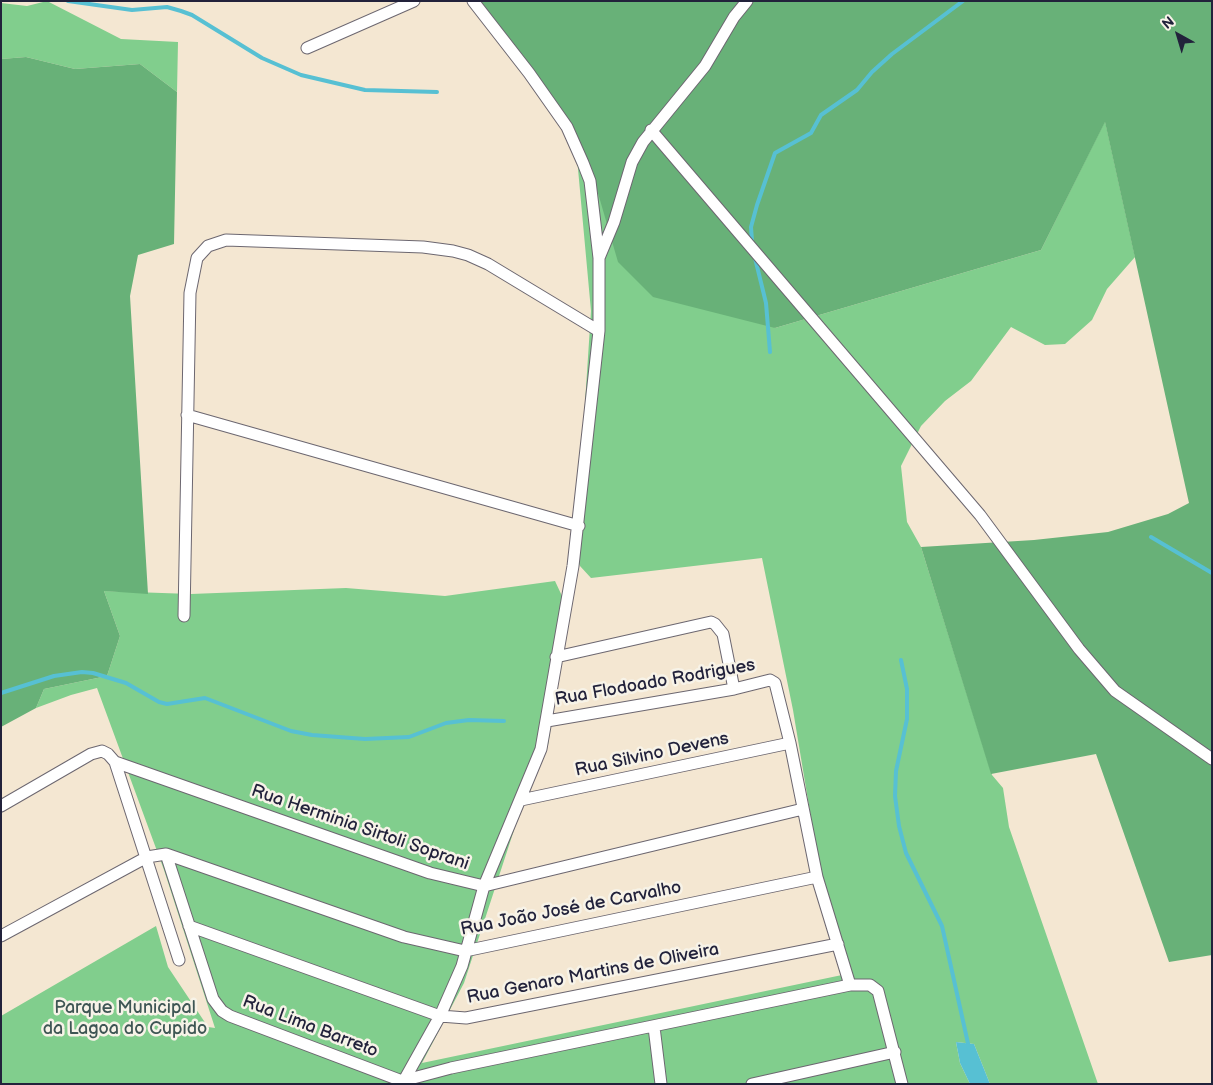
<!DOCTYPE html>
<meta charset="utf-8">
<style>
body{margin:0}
#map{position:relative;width:1213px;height:1085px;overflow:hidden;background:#f4e7d2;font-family:"Balsamiq Sans",sans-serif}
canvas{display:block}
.frame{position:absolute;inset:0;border:2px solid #22223b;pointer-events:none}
.north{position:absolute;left:1153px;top:10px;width:50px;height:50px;-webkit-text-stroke:4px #f7f3e8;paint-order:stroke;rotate:321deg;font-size:14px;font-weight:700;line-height:20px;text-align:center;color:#22223b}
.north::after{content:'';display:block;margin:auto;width:18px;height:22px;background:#22223b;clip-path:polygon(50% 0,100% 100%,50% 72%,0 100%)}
</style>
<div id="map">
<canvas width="1213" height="1085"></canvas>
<div class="frame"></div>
<div class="north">N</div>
</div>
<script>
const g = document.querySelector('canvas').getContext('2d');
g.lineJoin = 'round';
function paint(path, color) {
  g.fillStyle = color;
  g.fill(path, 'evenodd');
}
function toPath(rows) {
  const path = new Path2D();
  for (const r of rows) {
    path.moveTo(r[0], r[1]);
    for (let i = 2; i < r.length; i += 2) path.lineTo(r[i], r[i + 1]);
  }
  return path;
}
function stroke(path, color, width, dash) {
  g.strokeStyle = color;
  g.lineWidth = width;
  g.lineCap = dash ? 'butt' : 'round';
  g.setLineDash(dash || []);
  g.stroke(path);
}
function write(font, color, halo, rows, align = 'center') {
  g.font = font + ' "Balsamiq Sans",sans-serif';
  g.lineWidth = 5;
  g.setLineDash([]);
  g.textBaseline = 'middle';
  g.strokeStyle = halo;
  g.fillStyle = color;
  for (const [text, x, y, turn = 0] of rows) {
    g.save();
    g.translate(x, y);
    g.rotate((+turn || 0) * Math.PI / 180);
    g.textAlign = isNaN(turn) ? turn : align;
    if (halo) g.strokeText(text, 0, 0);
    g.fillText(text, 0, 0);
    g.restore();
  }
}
const green = toPath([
 [47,1,121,39,178,42,177,92,140,64,75,69,26,57,1,59,1,3,27,6],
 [1105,121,1135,257,1107,289,1092,320,1065,344,1045,345,1011,327,971,381,945,401,921,426,901,466,907,522,921,547,992,775,1003,788,1009,827,1098,1084,990,1084,974,1044,956,1042,960,1063,970,1084,1,1084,1,1016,156,926,168,967,208,1027,215,1028,164,870,97,688,71,695,36,708,44,689,107,676,120,636,104,591,191,594,346,588,445,596,555,581,569,611,548,745,515,827,464,983,422,1063,842,975,825,902,793,710,762,558,591,578,580,566,574,549,576,541,591,311,576,147,775,328,1041,250]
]);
const forest = toPath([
 [475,1,1212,1,1212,955,1169,962,1096,754,991,774,921,547,1034,540,1108,532,1168,514,1189,503,1105,122,1041,250,775,328,653,297,618,262,591,169],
 [26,57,75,69,140,64,177,92,174,244,138,255,130,296,148,594,104,591,120,636,107,676,44,689,36,708,1,727,1,59]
]);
const water = toPath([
 [956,1042,974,1044,990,1084,970,1084,960,1063]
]);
const stream = toPath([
 [68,1,132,10,167,7,181,11,192,15,262,58,301,75,365,90,437,92],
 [752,241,751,227,757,205,775,153,811,133,821,115,857,90,872,72,892,54,963,1],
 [755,258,766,303,770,352],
 [1151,537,1212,573],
 [901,660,907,689,907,719,896,771,895,796,899,826,906,853,942,926,969,1048],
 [1,693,54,676,82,672,93,673,126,683,159,702,167,704,205,698,291,731,312,735,365,739,409,737,446,723,469,720,504,721]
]);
const minor = toPath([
 [307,48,414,1],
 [651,130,980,515,1079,649,1115,691,1212,759],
 [599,258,614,222,632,162,643,142,705,66,734,17,747,1],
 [187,415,579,526],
 [184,616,190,293,197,258,208,246,226,240,423,247,453,251,468,255,488,264,599,331],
 [556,657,711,622,715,624,723,634,734,689],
 [547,721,734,689,770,680,775,683,790,743,817,877,850,985],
 [115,762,430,873,484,886,803,809],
 [521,800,790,743],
 [1,806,91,754,102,751,108,754,115,762,179,960],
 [166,854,213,999,222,1011,230,1016,402,1081,451,1068,850,985,870,985,878,991,902,1084],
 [166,854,404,937,465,951,817,877],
 [189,926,440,1016,466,1018,838,944],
 [1,936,147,857,166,854],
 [654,1027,661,1084],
 [402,1084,440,1016,462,966,484,886,541,749,573,566,599,331,599,258,590,181,583,163,567,127,529,73,473,1],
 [752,1084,895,1052]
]);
const streetNames = [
 ["Rua Flodoado Rodrigues",655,683,-10],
 ["Rua Silvino Devens",652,755,-12],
 ["Rua Herminia Sirtoli Soprani",360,828,19],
 ["Rua João José de Carvalho",571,909,-11],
 ["Rua Genaro Martins de Oliveira",593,974,-11],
 ["Rua Lima Barreto",310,1027,21]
];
const parkNames = [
 ["Parque Municipal",125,1008],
 ["da Lagoa do Cupido",125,1029]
];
paint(green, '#81ce8d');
paint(forest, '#68b178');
paint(water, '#57c0d3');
stroke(stream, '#57c0d3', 4);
stroke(minor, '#6c6770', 13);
stroke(minor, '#fff', 11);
write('18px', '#22223b', '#f7f3e8', streetNames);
write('18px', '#3e5654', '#f7f3e8', parkNames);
</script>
